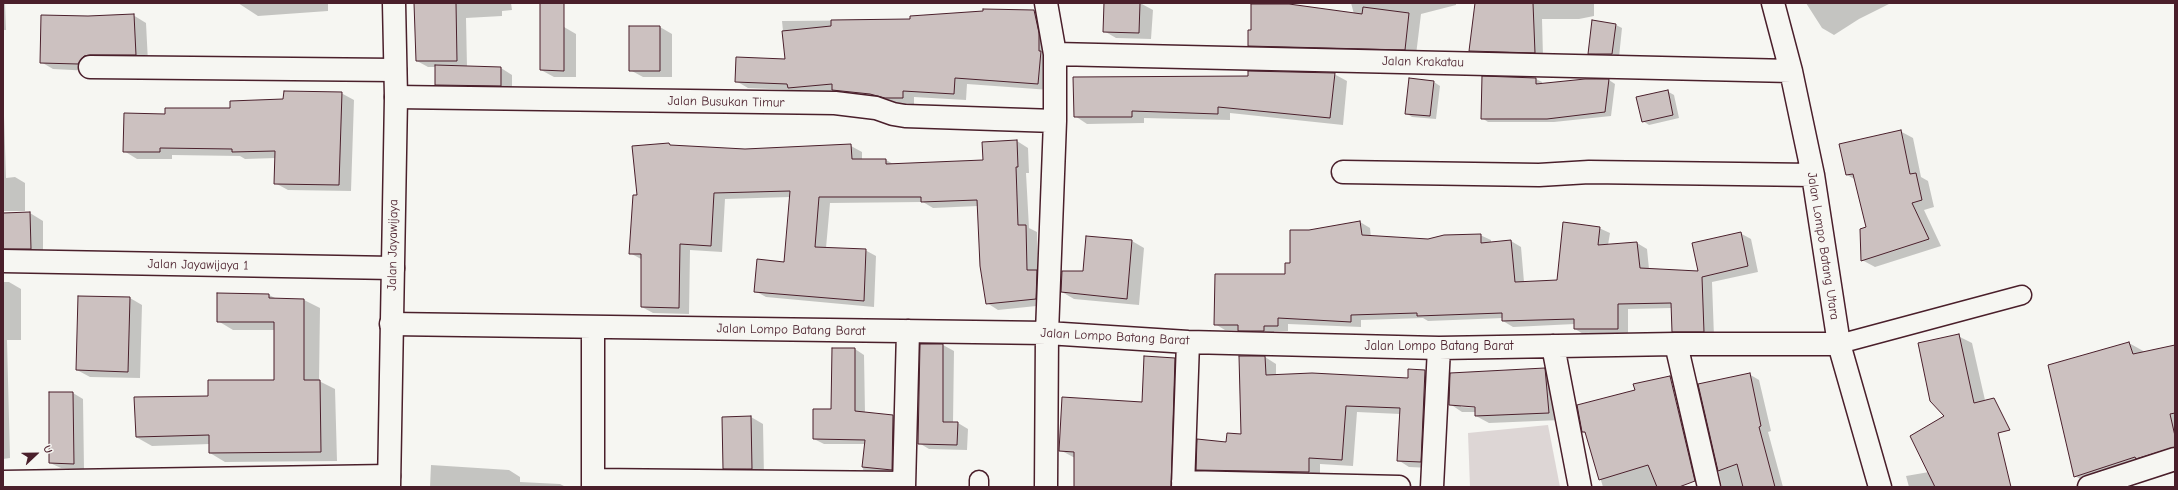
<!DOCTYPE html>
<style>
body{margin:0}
#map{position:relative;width:2178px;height:490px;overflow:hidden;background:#f6f6f2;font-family:"Comic Neue",sans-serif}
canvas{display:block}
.frame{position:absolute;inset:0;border:4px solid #4a1f2b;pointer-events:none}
.north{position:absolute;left:16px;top:434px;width:40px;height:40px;-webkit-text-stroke:3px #f6f6f2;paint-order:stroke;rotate:68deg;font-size:11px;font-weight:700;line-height:16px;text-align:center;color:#4a1f2b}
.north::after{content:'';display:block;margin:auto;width:14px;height:18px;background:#4a1f2b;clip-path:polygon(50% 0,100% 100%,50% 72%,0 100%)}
</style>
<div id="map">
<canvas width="2178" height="490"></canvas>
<div class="frame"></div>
<div class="north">U</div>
</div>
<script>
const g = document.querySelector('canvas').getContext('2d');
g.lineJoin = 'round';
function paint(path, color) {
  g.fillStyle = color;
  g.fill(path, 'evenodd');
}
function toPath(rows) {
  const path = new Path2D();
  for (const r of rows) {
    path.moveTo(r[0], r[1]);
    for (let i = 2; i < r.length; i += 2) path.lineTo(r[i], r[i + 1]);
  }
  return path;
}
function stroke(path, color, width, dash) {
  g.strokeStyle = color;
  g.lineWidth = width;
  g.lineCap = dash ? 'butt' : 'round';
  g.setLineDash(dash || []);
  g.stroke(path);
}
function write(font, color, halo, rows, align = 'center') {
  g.font = font + ' "Comic Neue",sans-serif';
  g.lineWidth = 3.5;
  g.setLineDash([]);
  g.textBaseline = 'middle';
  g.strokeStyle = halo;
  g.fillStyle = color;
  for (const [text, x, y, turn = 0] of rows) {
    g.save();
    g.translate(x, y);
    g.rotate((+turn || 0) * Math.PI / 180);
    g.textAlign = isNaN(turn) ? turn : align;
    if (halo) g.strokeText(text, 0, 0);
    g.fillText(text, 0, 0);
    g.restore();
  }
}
const green = toPath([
 [1548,425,1560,487,1470,487,1468,433]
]);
const shadow = toPath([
 [3,3,5,3,6,30,3,30],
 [238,3,328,3,328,11,258,16],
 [414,3,511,3,512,10,502,11,502,16,466,18,467,67,501,68,512,75,512,92,447,91,436,84,436,67,428,67,417,61],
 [1105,3,1140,3,1153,10,1151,39,1116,38,1104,31],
 [1251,3,1275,3,1354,14,1351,3,1456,3,1456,5,1421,14,1416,55,1260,52,1249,45,1260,32],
 [1478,3,1594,3,1594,16,1579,19,1542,19,1543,57,1478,55,1470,50],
 [1806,3,1891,3,1859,19,1834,35,1822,28],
 [984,10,1034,11,1046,17,1050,90,967,84,966,100,914,97,914,104,898,104,845,97,835,91,800,94,792,90,748,88,736,81,786,60,782,21,911,20,984,12],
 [133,15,146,23,148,62,91,71,53,69,41,62,88,18],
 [1616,25,1622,28,1619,57,1595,57,1589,53],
 [564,27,576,34,576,77,554,77,541,70],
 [660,27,672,34,672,77,643,77,630,70],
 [1334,74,1347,81,1343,125,1230,113,1230,120,1144,118,1144,123,1087,124,1075,116,1249,77],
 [1536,79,1542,82,1542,85,1585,80,1609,80,1615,84,1611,116,1554,122,1488,122,1482,118],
 [1434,82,1440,86,1436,119,1412,117,1406,113],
 [3,84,6,178,15,177,25,183,25,211,3,211],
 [1667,91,1674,95,1679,118,1649,125,1643,121],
 [341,93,354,100,351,191,288,190,275,183,276,158,245,159,240,156,172,155,172,159,137,159,124,151,166,115,231,109],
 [1900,131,1913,138,1921,177,1928,181,1934,207,1924,210,1941,246,1875,267,1862,260,1867,228,1856,180,1847,175],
 [1017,141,1028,148,1029,173,1026,173,1029,228,1037,232,1038,272,1047,278,1046,305,998,310,987,303,978,206,933,208,923,202,830,203,826,248,865,250,876,256,874,307,766,297,755,291,785,263,790,197,725,199,722,252,690,250,689,314,653,313,642,307,641,259,630,253,638,196,669,144,673,146,745,150,851,146,862,152,862,160,886,160,895,165,984,161],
 [30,213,43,221,43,256,3,253,3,214],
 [1360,222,1370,228,1371,237,1428,240,1480,235,1491,240,1491,243,1511,241,1521,247,1524,282,1558,281,1599,228,1610,233,1608,245,1637,243,1647,249,1649,269,1699,272,1740,233,1751,239,1758,272,1712,282,1714,337,1683,337,1673,331,1672,308,1628,309,1628,334,1585,335,1575,329,1575,324,1513,327,1503,321,1503,318,1428,321,1423,318,1361,320,1361,327,1288,324,1288,331,1274,331,1274,337,1249,336,1240,330,1225,330,1215,324,1286,275,1309,231],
 [1087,237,1132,241,1144,248,1139,305,1074,299,1062,292,1084,272],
 [3,282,9,282,21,289,21,340,7,340,10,458,3,459],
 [218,294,269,295,277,299,304,300,320,308,319,381,335,389,337,461,225,462,210,453,210,444,152,446,136,437,209,397,274,381,275,330,233,330,218,321],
 [130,298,142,305,140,378,90,377,77,370],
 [1958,336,1972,343,1987,409,2011,487,1909,487,1906,476,1929,472,1945,417],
 [2129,343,2145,352,2175,346,2175,462,2093,486,2075,476],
 [921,345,943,345,954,351,953,423,958,423,968,429,967,450,929,449,919,443],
 [855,349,864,355,865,413,893,416,903,422,901,475,872,475,863,470,865,444,824,444,814,439,832,410],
 [1265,357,1276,364,1276,376,1408,379,1409,370,1425,371,1436,377,1432,468,1409,467,1398,460,1400,414,1357,412,1353,466,1320,464,1320,478,1208,476,1197,469,1227,443,1242,435],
 [1175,359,1187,366,1183,487,1075,487,1075,458,1060,450,1143,403],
 [1544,369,1557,376,1561,420,1489,423,1476,416,1476,412,1462,412,1450,404],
 [1461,405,1480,406,1480,408,1461,407],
 [1749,374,1759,380,1771,431,1768,432,1783,487,1722,487,1699,385],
 [73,393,83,399,84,469,61,468,50,463],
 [1659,394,1680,487,1603,487,1587,434,1583,432],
 [751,417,763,424,764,476,737,475,724,468],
 [431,465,509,470,520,477,520,482,560,484,566,487,430,487]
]);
const building = toPath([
 [414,3,456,3,457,61,416,61,414,3],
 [540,3,564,3,564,71,540,70,540,3],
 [1104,3,1140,3,1139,33,1103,32,1104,3],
 [1475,3,1533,3,1535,53,1469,51,1475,3],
 [1251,4,1289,4,1362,14,1363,7,1409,13,1405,50,1248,46,1248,30,1251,30,1251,4],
 [983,9,1034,10,1039,33,1039,51,1041,51,1038,84,955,78,954,94,903,91,903,98,885,98,870,94,832,90,832,84,788,88,787,84,735,82,736,57,785,59,782,31,831,26,831,20,910,19,910,16,983,11,983,9],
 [134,14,136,55,90,55,84,56,78,64,40,63,41,15,88,16,134,14],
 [1592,20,1616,24,1612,54,1588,54,1592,20],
 [629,26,660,26,660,71,629,71,629,26],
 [435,65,501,67,501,86,435,85,435,65],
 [1248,71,1335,73,1330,118,1218,107,1218,114,1132,111,1132,117,1074,117,1073,77,1248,76,1248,71],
 [1482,76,1536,78,1536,84,1585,79,1609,79,1605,112,1547,119,1481,119,1482,76],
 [1409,78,1434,81,1430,116,1405,114,1409,78],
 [1668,90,1673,115,1642,122,1636,97,1668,90],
 [284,91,342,92,339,185,274,184,275,151,232,152,232,149,160,148,160,152,123,152,124,113,165,114,165,108,230,108,230,101,283,99,284,91],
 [1901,130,1910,174,1916,173,1922,200,1912,203,1929,239,1861,261,1860,229,1866,227,1853,174,1846,175,1839,144,1901,130],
 [1017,140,1018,167,1016,167,1018,225,1026,225,1027,270,1037,270,1036,299,986,304,980,266,977,200,921,202,921,197,819,197,815,247,866,249,864,301,754,292,757,259,784,262,790,191,714,193,711,246,680,244,679,308,641,307,641,254,629,254,633,195,637,195,632,146,669,143,670,145,745,149,851,144,852,159,886,159,886,164,983,160,982,142,1017,140],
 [30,212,31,249,3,249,3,213,30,212],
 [1360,221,1362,235,1428,239,1444,235,1481,234,1481,243,1511,240,1515,282,1557,280,1563,222,1600,227,1598,245,1637,242,1640,268,1698,271,1692,243,1741,232,1748,266,1702,277,1704,332,1672,332,1671,303,1618,304,1618,329,1574,329,1574,319,1502,321,1502,313,1417,316,1417,313,1351,315,1351,322,1278,318,1278,326,1264,326,1264,331,1238,331,1238,325,1214,325,1215,274,1285,274,1285,263,1290,263,1290,230,1309,230,1360,221],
 [1086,236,1132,240,1127,299,1061,292,1062,271,1083,271,1086,236],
 [217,293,269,294,269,298,304,299,304,380,320,380,321,452,209,453,209,435,136,437,134,397,208,396,208,380,274,380,274,322,217,322,217,293],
 [78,296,130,297,128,372,76,370,78,296],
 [1959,334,1974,403,1994,398,2010,430,1998,433,2011,487,1935,487,1910,436,1944,416,1930,401,1918,343,1959,334],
 [2129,342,2133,354,2175,345,2175,413,2170,414,2175,436,2175,447,2136,459,2135,457,2074,477,2048,365,2129,342],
 [920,344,943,344,943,422,958,422,957,445,918,444,920,344],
 [832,348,855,348,855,411,893,415,892,470,862,467,865,440,813,439,813,409,831,409,832,348],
 [1144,356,1175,358,1171,487,1074,487,1074,452,1059,451,1062,397,1142,402,1144,356],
 [1239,356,1265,356,1266,375,1312,373,1408,378,1408,369,1425,370,1421,462,1397,461,1400,408,1346,406,1342,460,1309,458,1309,472,1196,470,1197,439,1226,442,1227,433,1241,434,1239,356],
 [1545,368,1549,413,1475,416,1475,407,1449,405,1450,373,1545,368],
 [1750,373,1761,426,1759,427,1775,487,1743,487,1737,464,1718,471,1698,384,1750,373],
 [1670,376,1695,481,1679,487,1657,487,1648,465,1599,480,1585,432,1582,432,1577,405,1635,390,1633,384,1670,376],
 [49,392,73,392,74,464,49,463,49,392],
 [751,416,752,469,723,469,722,417,751,416]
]);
const lane = toPath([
 [1839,344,2022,295],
 [979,487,979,480]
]);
const street = toPath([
 [1773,3,1791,71,1813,175,1839,344,1880,487],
 [1055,54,1791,71],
 [90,67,395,70],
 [396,97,835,103,876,108,893,114,905,116,1055,121],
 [1343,172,1539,175,1589,172,1813,175],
 [3,261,393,268],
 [391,324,1047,333,1188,342,1439,348,1676,344,1839,344],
 [593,328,593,487],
 [1676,344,1709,487],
 [1553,346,1580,487],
 [593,480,904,483],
 [3,482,389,476],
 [1183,482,1399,487],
 [904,487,908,331],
 [1046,487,1047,333,1055,121,1055,54,1046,3],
 [1183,487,1188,342],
 [1432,487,1439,348],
 [2089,487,2175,459]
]);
const secondary = toPath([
 [389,487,396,97,394,3]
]);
const streetNames = [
 ["Jalan Krakatau",1423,62,1],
 ["Jalan Busukan Timur",726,102,1],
 ["Jalan Jayawijaya",393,245,-89],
 ["Jalan Lompo Batang Utara",1823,246,81],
 ["Jalan Jayawijaya 1",198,265,1],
 ["Jalan Lompo Batang Barat",791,330,1],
 ["Jalan Lompo Batang Barat",1115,337,3],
 ["Jalan Lompo Batang Barat",1439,346]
];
paint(green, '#ddd6d5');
paint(shadow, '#0003');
paint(building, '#ccc1c0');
stroke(building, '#4a1f2b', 1);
stroke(lane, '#4a1f2b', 21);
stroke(street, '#4a1f2b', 25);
stroke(secondary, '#4a1f2b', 25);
stroke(lane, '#f6f6f2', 18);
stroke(street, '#f6f6f2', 22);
stroke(secondary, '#f6f6f2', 22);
write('13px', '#4a1f2b', '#f6f6f2', streetNames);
</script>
